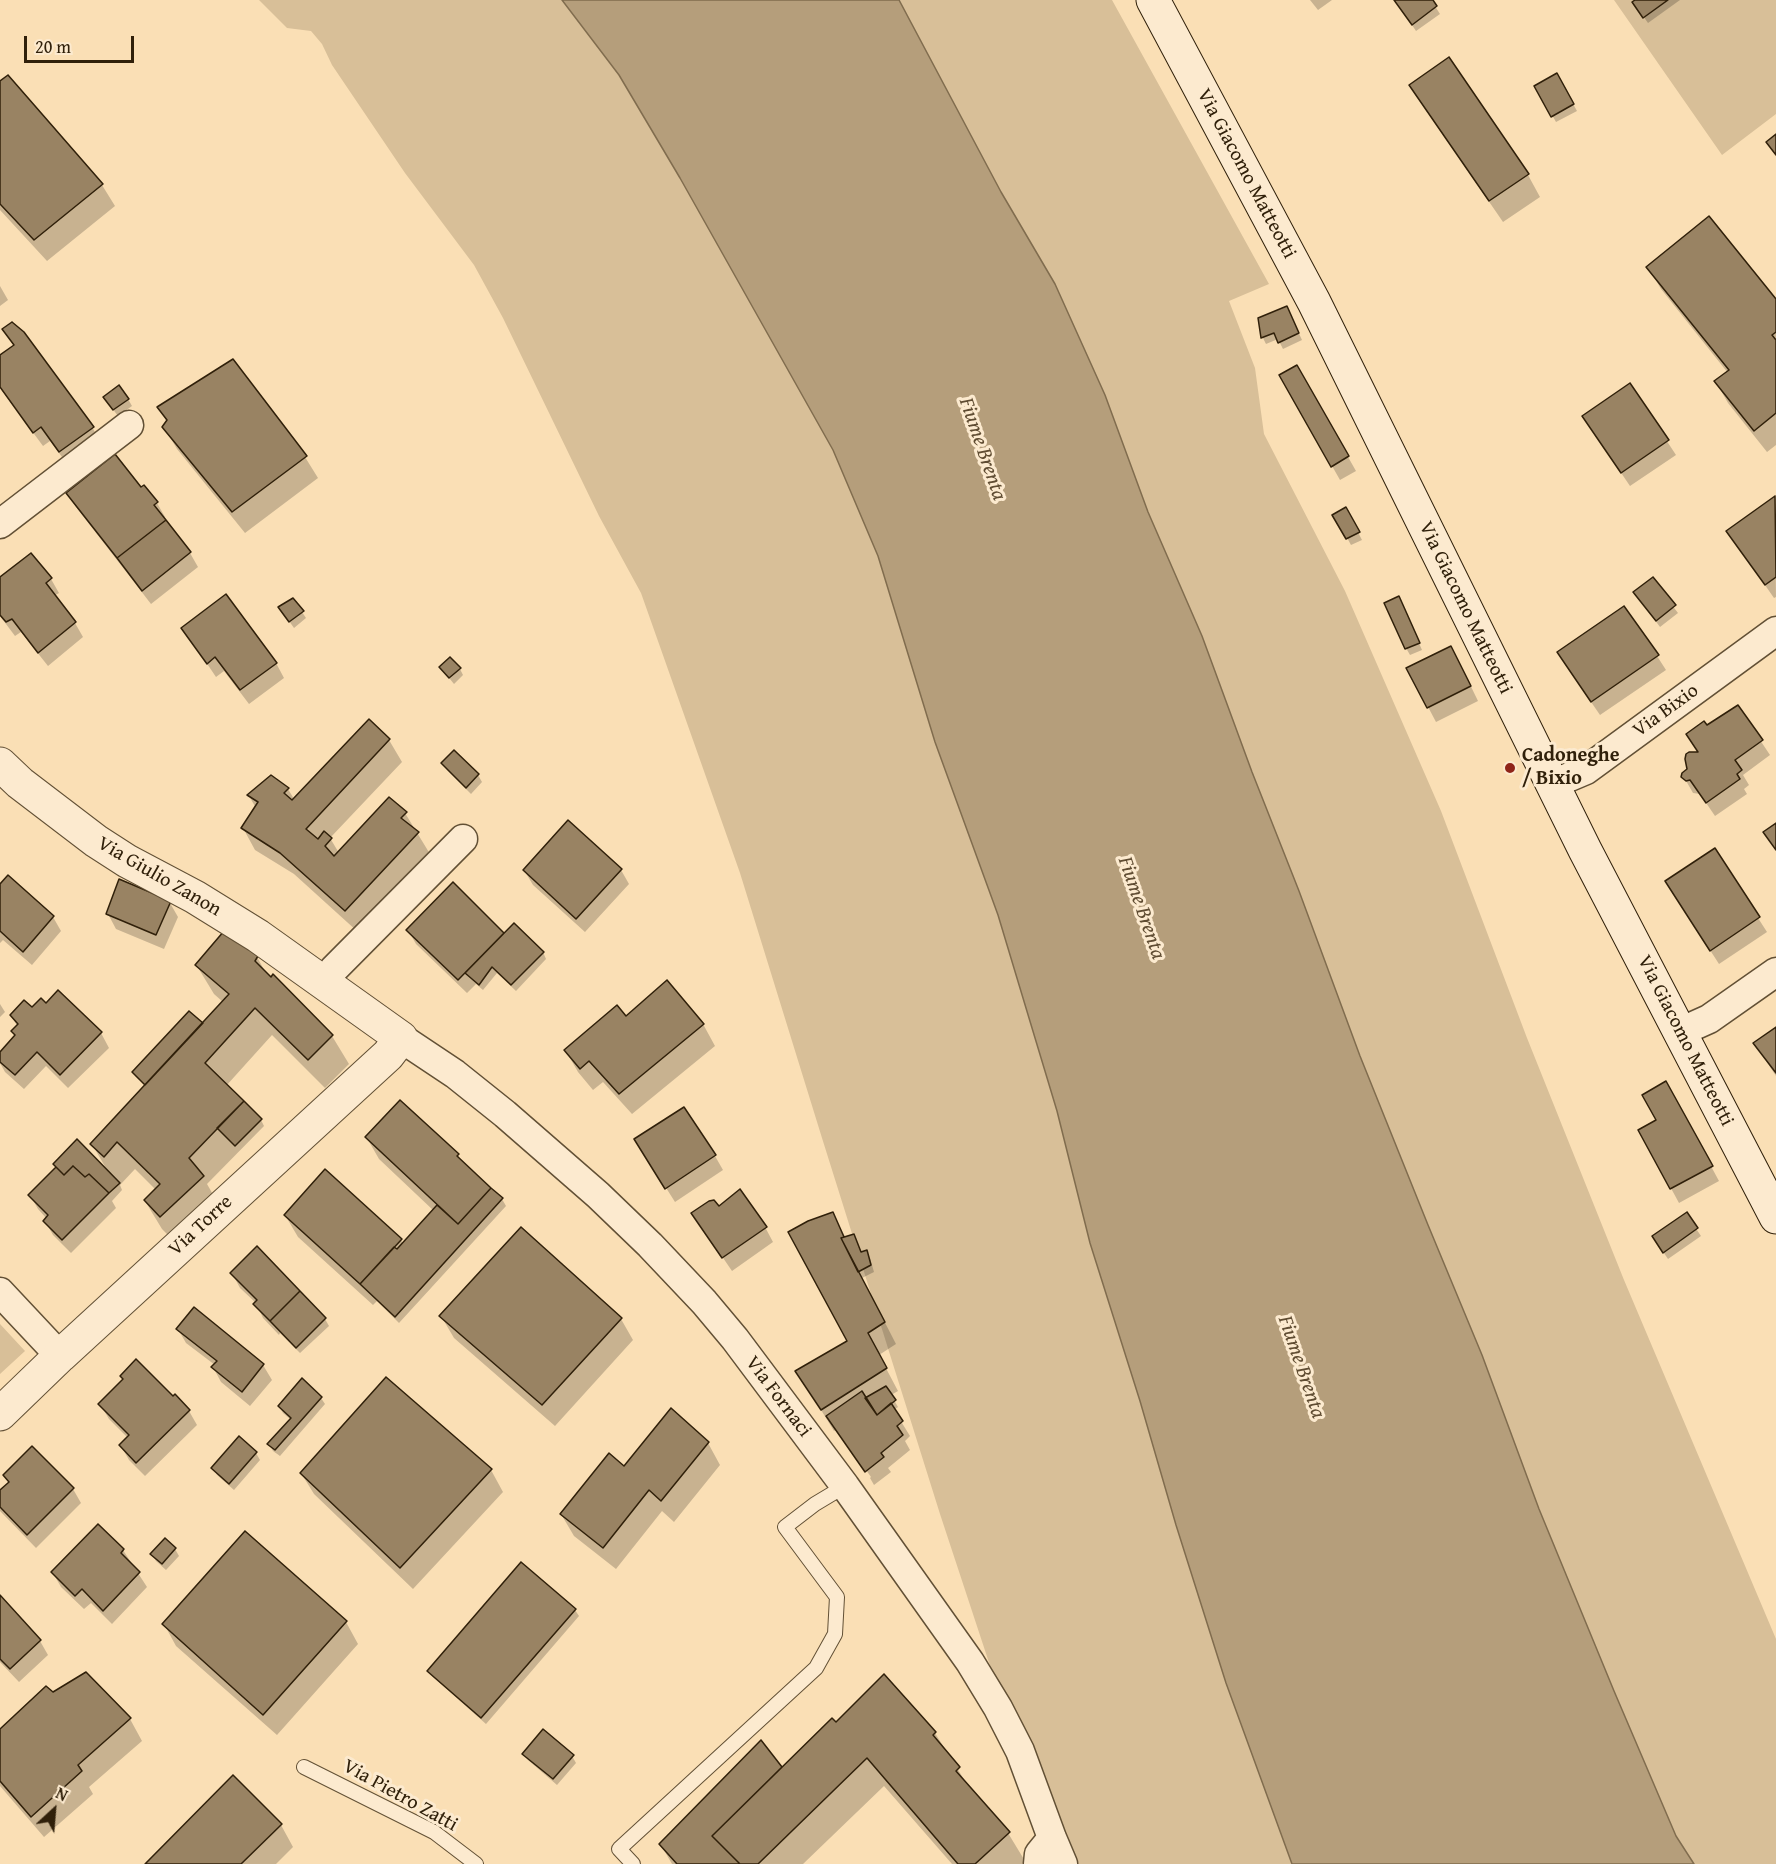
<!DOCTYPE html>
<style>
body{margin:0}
#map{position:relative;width:1776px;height:1864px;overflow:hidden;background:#fadfb5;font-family:"Gentium Book Plus",serif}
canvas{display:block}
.north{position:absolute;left:24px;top:1780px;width:60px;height:60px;-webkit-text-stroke:4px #fceacf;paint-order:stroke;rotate:26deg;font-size:16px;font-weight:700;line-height:24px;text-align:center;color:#30200a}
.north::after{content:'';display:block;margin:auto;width:21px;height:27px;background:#30200a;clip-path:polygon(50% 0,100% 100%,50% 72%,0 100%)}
.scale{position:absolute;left:24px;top:36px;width:110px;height:27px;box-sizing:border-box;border:3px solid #30200a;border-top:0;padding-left:8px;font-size:18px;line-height:21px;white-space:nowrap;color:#30200a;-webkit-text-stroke:4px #fceacf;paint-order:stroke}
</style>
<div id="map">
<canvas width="1776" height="1864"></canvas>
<div class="north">N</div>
<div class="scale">20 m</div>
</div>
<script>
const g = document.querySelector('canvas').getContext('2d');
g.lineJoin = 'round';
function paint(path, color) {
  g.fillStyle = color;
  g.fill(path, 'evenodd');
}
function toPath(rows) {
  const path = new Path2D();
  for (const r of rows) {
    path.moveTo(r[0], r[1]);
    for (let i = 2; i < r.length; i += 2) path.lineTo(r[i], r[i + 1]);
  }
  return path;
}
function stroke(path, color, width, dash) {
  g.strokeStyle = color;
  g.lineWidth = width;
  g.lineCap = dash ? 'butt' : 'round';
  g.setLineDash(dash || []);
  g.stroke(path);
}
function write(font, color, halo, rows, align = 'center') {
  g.font = font + ' "Gentium Book Plus",serif';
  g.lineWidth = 6;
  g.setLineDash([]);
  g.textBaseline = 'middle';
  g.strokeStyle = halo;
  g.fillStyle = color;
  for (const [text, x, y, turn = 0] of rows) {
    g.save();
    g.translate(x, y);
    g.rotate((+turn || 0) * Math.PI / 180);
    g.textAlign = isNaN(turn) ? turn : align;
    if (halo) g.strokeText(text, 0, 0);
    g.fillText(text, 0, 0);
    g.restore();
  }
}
const green = toPath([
 [259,0,562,0,619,75,680,178,833,450,878,556,935,742,998,915,1057,1111,1090,1243,1140,1401,1176,1525,1292,1864,1044,1864,1001,1699,940,1514,822,1138,740,873,641,593,599,516,503,318,474,265,405,173,332,65,322,44,311,31,287,28],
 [899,0,1112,0,1269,284,1229,301,1255,368,1264,434,1345,591,1441,811,1527,1038,1624,1280,1776,1639,1776,1864,1694,1864,1676,1836,1614,1691,1539,1509,1482,1355,1428,1225,1360,1056,1299,891,1252,772,1202,636,1148,512,1105,395,1055,284,1001,192],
 [1614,0,1776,0,1776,114,1722,155],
 [0,1324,25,1351,0,1374]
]);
const water = toPath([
 [562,0,899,0,1001,192,1055,284,1105,395,1148,512,1202,636,1252,772,1299,891,1360,1056,1428,1225,1482,1355,1539,1509,1614,1691,1676,1836,1694,1864,1292,1864,1226,1683,1176,1525,1140,1401,1090,1243,1057,1111,998,915,935,742,878,556,833,450,680,178,619,75,562,0]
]);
const shadow = toPath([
 [1310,0,1332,0,1318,10],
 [1397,0,1431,0,1440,14,1416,31,1400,7],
 [1638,0,1680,0,1648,23,1638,9],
 [1449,59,1528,175,1540,197,1503,222,1424,107,1411,85],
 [1557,75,1577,111,1556,122,1536,87],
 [8,77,102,185,115,206,47,261,0,210,0,83],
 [1648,267,1776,302,1776,445,1767,452,1728,403,1716,382,1728,373,1661,289],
 [0,286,8,300,0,306],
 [1290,314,1302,340,1283,349,1278,339,1266,344,1263,338,1259,319],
 [4,330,92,427,101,442,68,465,50,441,43,446,0,388,0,357,14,346],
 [1297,367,1356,471,1340,480,1281,376],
 [1630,385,1676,455,1630,486,1592,430],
 [128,399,132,406,118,416,109,404],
 [159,408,305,457,318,478,245,533,177,449,164,427,167,422],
 [141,490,157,503,165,517,163,518,190,553,198,567,151,604,76,507,68,493],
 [1775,498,1776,597,1774,598,1728,532],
 [1346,509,1362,540,1351,545,1335,516],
 [0,579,51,579,59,593,54,596,75,623,83,637,48,666,21,632,15,636,0,616],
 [1652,579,1678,613,1660,627,1635,593],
 [1402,604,1422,650,1410,655,1406,648],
 [302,612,306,618,294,628,284,614],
 [183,628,276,663,284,678,249,704,224,671,216,677],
 [1657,656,1666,670,1600,715,1567,667],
 [1459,662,1478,701,1436,722,1408,669],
 [441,668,460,669,463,675,454,684],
 [1738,707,1770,755,1743,775,1749,785,1744,789,1747,794,1715,816,1700,794,1693,793,1685,779,1700,754],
 [369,722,389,740,402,762,330,838,339,853,405,813,430,854,358,932,294,874,255,850,243,828,256,808,249,796,288,789,294,799],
 [454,752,478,775,482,782,471,794,447,770,443,764],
 [524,870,621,870,629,884,585,932,533,885],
 [8,878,53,917,61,931,32,965,3,940,0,943,0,887],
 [453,884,504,935,543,952,546,959,516,991,497,973,483,990,476,984,467,993,416,944,408,930],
 [1675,896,1758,918,1767,932,1719,964],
 [170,903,178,917,164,949,116,929,108,914],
 [257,957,267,975,332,1036,349,1064,325,1088,272,1035,226,1086,261,1120,264,1126,207,1184,219,1205,177,1244,162,1229,145,1201,156,1190,135,1169,120,1185,122,1190,112,1201,116,1208,71,1253,53,1235,45,1221,47,1219,38,1209,30,1195,107,1170,92,1144,145,1086,134,1072,202,1025,223,1002,214,994,197,966],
 [58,993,101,1033,109,1048,68,1088,46,1066,24,1089,5,1072,0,1063,0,1054,16,1036,18,1027,11,1016,46,1005],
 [0,1004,5,1012,0,1017],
 [626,1018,703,1024,715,1046,632,1114,603,1082,593,1090,578,1072,566,1051],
 [1776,1028,1776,1076,1755,1044],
 [1674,1098,1719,1181,1679,1203,1640,1131,1658,1121],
 [400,1102,458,1155,462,1163,502,1199,506,1206,399,1323,377,1301,373,1305,298,1237,285,1215,326,1171,401,1240,403,1244,434,1211,379,1159,367,1138],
 [644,1153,715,1156,723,1170,675,1202],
 [832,1213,846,1238,861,1253,866,1252,870,1258,874,1272,862,1278,896,1344,879,1355,898,1391,891,1395,898,1407,894,1410,910,1436,905,1441,910,1450,888,1468,891,1472,874,1485,870,1478,871,1477,837,1429,834,1431,797,1371,849,1341],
 [693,1214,765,1227,773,1242,732,1271],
 [1686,1214,1701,1236,1668,1259,1657,1243],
 [257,1249,325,1319,329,1326,300,1353,280,1333,279,1335,263,1318,256,1303,240,1288,232,1273],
 [194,1309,263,1365,272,1380,250,1406,221,1382,213,1367,215,1365,186,1343,178,1329],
 [441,1316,621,1319,633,1340,555,1426,454,1338],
 [173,1398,189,1411,197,1425,145,1476,129,1460,121,1446,128,1438,109,1419,100,1404],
 [321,1398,325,1404,280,1456,273,1451,269,1444,291,1420,283,1413,279,1406],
 [239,1438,256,1453,260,1460,234,1490,217,1475,213,1468],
 [708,1443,720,1465,674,1522,662,1511,616,1569,574,1536,561,1514,624,1468],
 [32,1448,73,1489,81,1503,36,1548,0,1511,0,1493,10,1483],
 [491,1470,503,1492,413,1589,314,1494,301,1473],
 [175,1549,179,1556,166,1570,156,1561,152,1554],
 [123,1550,147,1587,112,1624,91,1603,84,1609,61,1587,53,1573],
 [0,1597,40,1641,48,1655,19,1682,0,1662],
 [575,1610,579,1616,486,1724,433,1677,429,1671],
 [346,1622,358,1644,277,1735,176,1646,164,1624],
 [86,1674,130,1719,142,1741,89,1787,93,1794,44,1837,0,1786,0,1731,53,1693],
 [836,1724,935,1733,970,1789,1008,1833,1025,1861,1022,1864,952,1864,884,1786,803,1864,672,1864,661,1845,761,1742,781,1769],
 [524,1754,572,1756,576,1763,557,1785,528,1760],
 [281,1825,293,1847,276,1864,147,1864]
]);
const building = toPath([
 [1394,0,1433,0,1437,6,1412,25,1394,0],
 [1635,0,1668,0,1643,18,1632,2,1635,0],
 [1449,57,1529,174,1489,201,1409,85,1449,57],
 [1557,73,1574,104,1551,117,1534,86,1557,73],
 [8,75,103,184,34,240,0,204,0,81,8,75],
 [1776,134,1776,155,1766,142,1776,134],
 [1709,216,1776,299,1776,332,1772,335,1776,340,1776,413,1754,431,1714,381,1729,370,1646,267,1709,216],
 [1287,306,1299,333,1278,343,1274,333,1261,338,1258,318,1287,306],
 [12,322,24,332,94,427,59,452,41,427,33,433,0,387,0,355,14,345,2,329,12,322],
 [233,359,307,456,232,512,162,427,167,420,157,407,233,359],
 [1297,365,1349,456,1331,467,1279,375,1297,365],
 [1630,383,1669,440,1621,473,1582,416,1630,383],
 [119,385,129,399,113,410,103,397,119,385],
 [115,454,141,487,144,485,158,502,154,505,166,520,117,558,66,493,115,454],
 [1775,496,1776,577,1765,585,1726,531,1775,496],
 [1346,507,1360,532,1346,539,1332,515,1346,507],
 [166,520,191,552,142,591,117,558,166,520],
 [31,553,52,578,46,583,76,622,38,653,12,619,6,622,0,615,0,577,31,553],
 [1653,577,1676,605,1656,621,1633,592,1653,577],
 [226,594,277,663,240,690,215,657,207,664,181,628,226,594],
 [1399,596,1420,643,1405,649,1384,603,1399,596],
 [293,598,304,611,289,622,278,607,293,598],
 [1624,606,1659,655,1591,702,1557,652,1624,606],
 [1451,646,1471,686,1427,708,1406,668,1451,646],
 [450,657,461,668,449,678,439,667,450,657],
 [1738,705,1763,740,1735,760,1742,770,1737,774,1740,779,1706,803,1690,780,1686,781,1681,777,1682,773,1687,769,1685,759,1686,754,1689,752,1698,752,1686,734,1704,721,1707,725,1738,705],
 [369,719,390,739,306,829,318,839,324,831,332,838,325,846,334,856,389,797,407,812,401,818,419,832,345,911,280,853,241,828,258,802,247,795,271,775,289,788,284,793,292,800,369,719],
 [454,750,479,774,466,788,441,763,454,750],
 [568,820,622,869,576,919,523,870,568,820],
 [1776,823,1776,850,1763,832,1776,823],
 [1715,848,1760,917,1710,951,1665,881,1715,848],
 [8,875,54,916,23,952,0,931,0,884,8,875],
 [119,879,171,901,156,935,106,914,119,879],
 [453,882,504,933,458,980,406,930,453,882],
 [514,923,544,952,511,985,492,967,479,985,465,973,514,923],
 [224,931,258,956,255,961,271,977,273,974,333,1035,308,1060,255,1008,205,1063,244,1101,189,1158,204,1176,160,1217,144,1200,160,1184,117,1142,104,1157,90,1144,229,994,195,965,224,931],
 [667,980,704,1024,619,1094,589,1061,580,1069,564,1050,617,1005,626,1016,667,980],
 [58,990,102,1032,60,1075,37,1052,15,1075,0,1062,0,1052,15,1035,11,1031,18,1024,10,1015,24,1000,32,1007,41,998,46,1003,58,990],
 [189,1011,203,1023,145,1085,132,1072,189,1011],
 [1776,1027,1776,1073,1753,1043,1776,1027],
 [1666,1081,1713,1166,1670,1189,1638,1130,1656,1120,1642,1095,1666,1081],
 [400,1100,459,1154,457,1156,491,1188,458,1224,365,1137,400,1100],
 [244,1101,262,1119,235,1146,217,1128,244,1101],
 [684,1107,716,1155,665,1189,634,1139,684,1107],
 [77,1139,120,1183,109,1193,89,1174,85,1177,73,1166,64,1175,53,1164,77,1139],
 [73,1166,85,1177,89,1174,109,1193,62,1240,43,1221,48,1215,28,1195,56,1167,64,1175,73,1166],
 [325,1169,402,1239,360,1284,284,1215,325,1169],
 [491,1188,503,1198,395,1317,360,1284,394,1247,397,1249,437,1205,458,1224,491,1188],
 [740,1189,767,1227,722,1258,691,1213,709,1201,714,1200,719,1206,740,1189],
 [833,1212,844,1237,841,1238,885,1322,868,1333,887,1368,821,1410,795,1371,847,1341,788,1232,808,1221,833,1212],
 [1687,1212,1698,1228,1663,1253,1652,1236,1687,1212],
 [521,1227,622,1318,542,1405,439,1316,521,1227],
 [854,1234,861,1252,867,1250,871,1265,858,1272,841,1238,854,1234],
 [257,1246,300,1291,270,1321,253,1304,257,1300,230,1273,257,1246],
 [300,1291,326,1318,296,1348,270,1321,300,1291],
 [194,1307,264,1364,242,1392,211,1367,217,1361,176,1329,194,1307],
 [136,1359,173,1396,175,1394,190,1410,136,1463,119,1445,129,1435,98,1404,123,1379,120,1376,136,1359],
 [386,1377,492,1469,400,1568,300,1473,386,1377],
 [302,1378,322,1397,275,1450,267,1444,291,1418,278,1406,302,1378],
 [886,1386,896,1400,877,1415,865,1398,886,1386],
 [862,1391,877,1415,891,1403,903,1421,897,1426,903,1435,881,1453,884,1457,865,1472,826,1416,862,1391],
 [671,1408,709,1442,661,1501,649,1490,603,1548,560,1514,609,1453,624,1466,671,1408],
 [239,1436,257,1452,229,1484,211,1468,239,1436],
 [32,1446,74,1488,27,1535,0,1507,0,1490,9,1482,3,1475,32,1446],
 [98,1524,124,1549,121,1553,140,1572,103,1611,82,1589,75,1596,51,1572,98,1524],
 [245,1531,347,1621,263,1715,162,1624,245,1531],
 [165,1538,176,1548,162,1564,150,1554,165,1538],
 [521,1562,576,1609,481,1718,427,1671,521,1562],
 [0,1595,41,1640,10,1669,0,1659,0,1595],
 [86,1672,131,1718,78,1765,82,1771,31,1817,0,1781,0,1729,46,1686,53,1692,86,1672],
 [884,1674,936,1732,933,1735,960,1767,956,1771,1010,1832,975,1864,958,1864,867,1758,758,1864,740,1864,712,1836,832,1718,836,1722,884,1674],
 [543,1729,574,1755,553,1779,522,1754,543,1729],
 [761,1740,782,1767,712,1836,740,1864,677,1864,659,1844,761,1740],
 [233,1775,282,1824,241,1864,145,1864,233,1775]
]);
const service = toPath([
 [304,1767,434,1832,476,1864],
 [633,1864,619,1849,816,1668,835,1634,837,1597,785,1527,815,1504,845,1486]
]);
const minor = toPath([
 [0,524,129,425],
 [1553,784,1586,770,1776,631],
 [325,983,334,969,463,839],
 [1680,1032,1709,1019,1776,972],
 [401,1038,455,1074,505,1114,598,1195,650,1245,704,1302,735,1339,845,1486,970,1662,998,1708,1020,1751,1052,1838,1063,1864],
 [0,1292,60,1356],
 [1038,1864,1039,1854,1052,1838]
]);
const tertiary = toPath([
 [0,764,20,783,96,841,127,861,195,897,258,936,401,1038,388,1055,60,1356,0,1414]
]);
const secondary = toPath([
 [1153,0,1314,302,1585,850,1776,1217]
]);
const markers = [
 [1510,768,6,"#8f2418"]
];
const streetNames = [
 ["Via Giacomo Matteotti",1246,174,62],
 ["Via Giacomo Matteotti",1465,608,64],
 ["Via Bixio",1666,711,-36],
 ["Via Giulio Zanon",159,877,30],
 ["Via Giacomo Matteotti",1685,1041,63],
 ["Via Torre",201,1226,-43],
 ["Via Fornaci",778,1397,53],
 ["Via Pietro Zatti",400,1796,29]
];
const poiNames = [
 ["Cadoneghe",1522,756],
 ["/ Bixio",1522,779]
];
const waterNames = [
 ["Fiume Brenta",982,449,71],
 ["Fiume Brenta",1141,908,71],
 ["Fiume Brenta",1301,1367,71]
];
paint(green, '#d8bf98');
paint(water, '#b59e7b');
stroke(water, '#806c4e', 1.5);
paint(shadow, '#0003');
paint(building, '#998363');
stroke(building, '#30200a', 1.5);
stroke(service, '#625035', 16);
stroke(minor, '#625035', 31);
stroke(tertiary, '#625035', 35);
stroke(secondary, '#30200a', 35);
stroke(service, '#fceacf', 14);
stroke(minor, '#fceacf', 28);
stroke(tertiary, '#fceacf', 33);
stroke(secondary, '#fceacf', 33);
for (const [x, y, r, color] of markers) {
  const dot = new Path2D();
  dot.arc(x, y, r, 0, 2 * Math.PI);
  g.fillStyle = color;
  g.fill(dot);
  stroke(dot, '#fceacf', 2);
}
write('20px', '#30200a', '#fceacf', streetNames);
write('bold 20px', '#30200a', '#fceacf', poiNames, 'left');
write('italic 21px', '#5f4c32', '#fceacf', waterNames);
</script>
